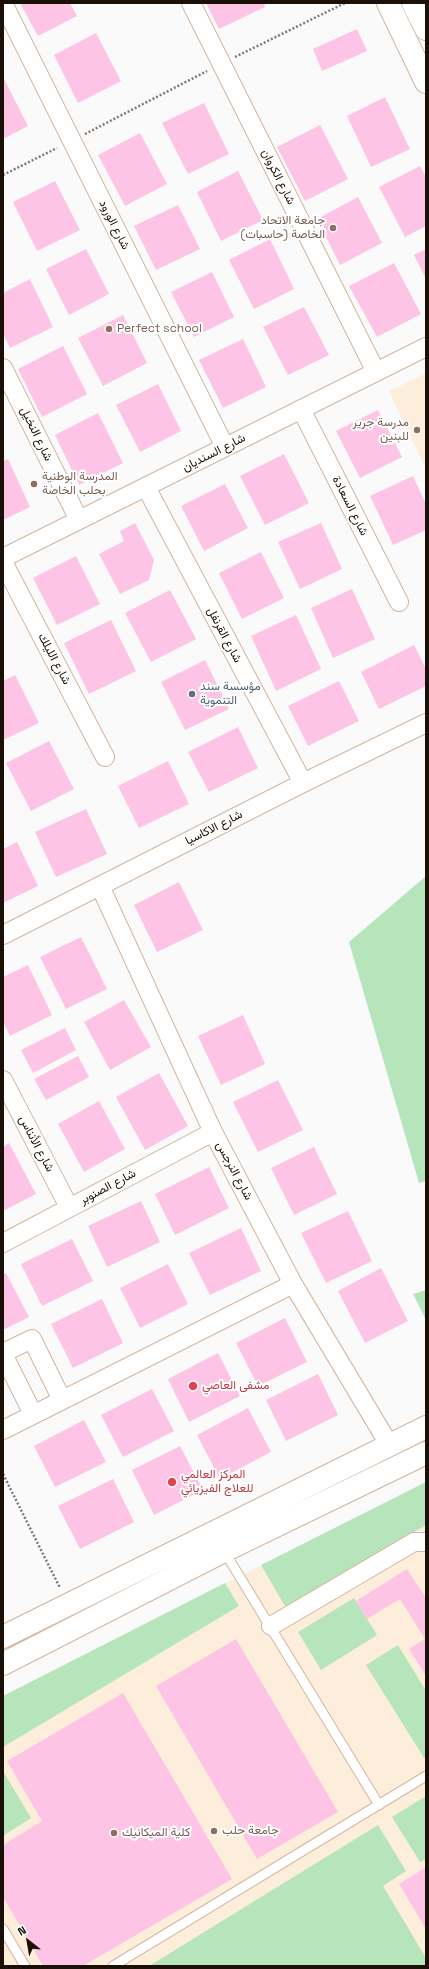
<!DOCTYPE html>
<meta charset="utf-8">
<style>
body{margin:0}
#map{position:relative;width:429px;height:1969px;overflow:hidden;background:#fafafa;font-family:"Space Grotesk",sans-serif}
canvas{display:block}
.frame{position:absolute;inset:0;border:4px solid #1b1008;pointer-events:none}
.north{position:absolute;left:8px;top:1921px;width:40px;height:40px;-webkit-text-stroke:3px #fff;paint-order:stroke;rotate:329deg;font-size:11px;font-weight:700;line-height:16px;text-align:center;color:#1b1008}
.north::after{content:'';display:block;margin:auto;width:14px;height:18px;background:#1b1008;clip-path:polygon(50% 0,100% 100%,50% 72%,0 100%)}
</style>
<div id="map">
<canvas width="429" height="1969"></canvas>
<div class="frame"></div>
<div class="north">N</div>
</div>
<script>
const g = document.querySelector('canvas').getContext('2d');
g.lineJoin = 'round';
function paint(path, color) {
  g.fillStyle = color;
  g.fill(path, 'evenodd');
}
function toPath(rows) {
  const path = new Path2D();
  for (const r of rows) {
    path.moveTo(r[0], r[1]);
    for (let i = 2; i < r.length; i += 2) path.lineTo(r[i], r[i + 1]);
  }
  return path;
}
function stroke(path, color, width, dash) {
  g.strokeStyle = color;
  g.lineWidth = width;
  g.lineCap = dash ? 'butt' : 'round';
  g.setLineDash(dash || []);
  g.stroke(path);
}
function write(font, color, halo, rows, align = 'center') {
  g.font = font + ' "Space Grotesk",Vazirmatn,sans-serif';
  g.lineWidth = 4;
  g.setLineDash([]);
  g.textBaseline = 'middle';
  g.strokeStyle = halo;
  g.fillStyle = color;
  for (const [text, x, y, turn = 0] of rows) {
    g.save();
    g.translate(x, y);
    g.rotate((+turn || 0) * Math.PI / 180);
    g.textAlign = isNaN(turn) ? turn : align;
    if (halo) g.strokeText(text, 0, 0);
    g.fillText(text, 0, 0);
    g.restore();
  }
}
const education = toPath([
 [426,373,426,469,389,391],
 [426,1482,426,1966,3,1966,3,1696]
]);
const green = toPath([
 [426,876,426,1181,419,1183,349,942],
 [426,1290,426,1320,413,1294],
 [426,1482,426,1525,286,1608,261,1565],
 [225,1583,239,1606,3,1747,3,1696],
 [354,1598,377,1635,321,1670,298,1632],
 [398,1645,426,1691,426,1757,424,1758,366,1665],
 [3,1771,31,1818,3,1836],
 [426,1796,426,1859,420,1862,392,1817],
 [378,1825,406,1871,383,1886,426,1958,426,1966,149,1966]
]);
const building = toPath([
 [20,3,70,3,77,16,38,36],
 [206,3,264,3,265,7,219,29],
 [357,29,367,51,322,71,313,49],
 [96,33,121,81,78,103,54,55],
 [3,77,28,126,3,139],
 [385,97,410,149,371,167,347,116],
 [204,103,229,154,188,174,162,123],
 [320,125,348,179,305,201,277,147],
 [140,133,167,184,125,206,98,155],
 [420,166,426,177,426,226,405,237,379,187],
 [238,171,263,220,221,241,197,192],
 [55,181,80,230,37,251,13,202],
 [358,197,382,243,340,265,317,219],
 [178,205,200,249,156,270,134,226],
 [270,239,294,289,254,309,229,260],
 [86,249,109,294,69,315,46,269],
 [426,249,426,279,414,255],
 [394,263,421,314,377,337,349,286],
 [212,272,234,317,194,337,171,292],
 [30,279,53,327,10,348,3,334,3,293],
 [304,307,329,355,288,375,263,327],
 [123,315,147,363,103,386,78,338],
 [243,339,266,387,223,408,199,360],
 [63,346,87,394,42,417,18,369],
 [158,384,181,431,140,452,116,405],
 [378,410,402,457,360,478,336,431],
 [98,413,123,463,79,485,55,435],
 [284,454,309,503,265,525,240,476],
 [8,459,30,507,3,520,3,461],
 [413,476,426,504,426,530,393,545,370,496],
 [225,484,248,528,204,551,181,506],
 [135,523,154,560,149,580,120,594,99,554,124,541,120,531],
 [321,523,342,569,300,589,278,542],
 [261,552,284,598,242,619,219,573],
 [76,556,100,604,57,625,33,578],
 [352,589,375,639,333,658,311,608],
 [170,590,196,639,151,662,125,613],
 [296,615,321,669,276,691,251,636],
 [111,620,136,671,89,694,64,643],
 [414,645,426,669,426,686,379,709,361,672],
 [205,660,229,709,185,730,161,682],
 [15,675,39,723,3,740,3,681],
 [339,681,359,721,308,746,288,706],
 [238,727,258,768,209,792,188,752],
 [49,741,74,789,31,811,6,763],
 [168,761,189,804,139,828,118,786],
 [86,809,107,854,56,877,35,832],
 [17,842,38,886,3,903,3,849],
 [179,882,203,930,157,952,134,905],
 [81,937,107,989,66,1009,40,957],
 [28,965,52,1015,10,1036,3,1022,3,977],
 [124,1000,151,1047,110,1070,84,1022],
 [243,1015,265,1064,221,1085,198,1036],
 [65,1028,76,1050,33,1073,21,1050],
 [78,1056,89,1077,46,1100,34,1079],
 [159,1073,188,1126,145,1150,116,1097],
 [278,1080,303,1130,258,1152,233,1102],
 [99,1101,125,1149,84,1172,58,1124],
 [9,1143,36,1194,3,1211,3,1147],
 [314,1147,337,1194,294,1215,271,1168],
 [209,1167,229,1208,175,1235,155,1194],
 [141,1201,160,1242,107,1267,88,1226],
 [348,1211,372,1261,326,1283,301,1233],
 [241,1228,261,1271,210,1295,189,1253],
 [72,1239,93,1281,42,1306,21,1264],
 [168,1264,188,1304,140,1328,120,1288],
 [381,1268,408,1321,365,1343,338,1291],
 [6,1273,29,1317,3,1330,3,1274],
 [102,1299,123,1343,73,1368,51,1324],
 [285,1318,307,1362,258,1386,236,1343],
 [218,1353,240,1396,189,1422,168,1379],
 [318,1374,338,1415,286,1441,266,1400],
 [152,1389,174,1431,123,1457,101,1415],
 [248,1408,271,1452,220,1479,197,1435],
 [84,1420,106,1462,55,1487,34,1446],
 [180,1446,203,1490,154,1515,132,1470],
 [113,1479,134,1522,80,1549,58,1506],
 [407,1569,426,1598,426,1676,409,1649,425,1639,400,1599,367,1619,356,1601],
 [236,1639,338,1812,257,1859,156,1686],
 [123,1693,232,1879,83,1966,43,1966,3,1897,3,1845,42,1821,7,1761],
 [426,1867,426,1929,399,1884]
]);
const path = toPath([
 [235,57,345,3],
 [85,134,207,71],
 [3,175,57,148],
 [3,1474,60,1588]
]);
const service = toPath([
 [224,1551,379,1805],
 [3,1929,25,1966],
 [113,1966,426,1776]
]);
const minor = toPath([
 [3,3,225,447],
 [191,3,376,372],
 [3,368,79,520],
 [301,409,399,602],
 [146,487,303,783],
 [3,558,426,347],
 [3,562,105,757],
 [100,886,213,1132,293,1284,390,1446],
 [3,935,303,783,426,723],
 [3,1080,69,1207],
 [3,1243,213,1132],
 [3,1353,32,1339,62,1400],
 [3,1354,33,1414],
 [3,1430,293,1284],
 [271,1626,414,1542,426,1542]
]);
const secondary = toPath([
 [388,3,426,82],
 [413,3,426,29]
]);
const primary = toPath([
 [3,1637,426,1427],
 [3,1664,224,1551,426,1453]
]);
const markers = [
 [333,228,4,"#8d6e63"],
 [109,329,4,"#8d6e63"],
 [417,430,4,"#8d6e63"],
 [34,484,4,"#8d6e63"],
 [192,694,4,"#5c6f8a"],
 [193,1386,5,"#e0444e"],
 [172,1482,5,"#e0444e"],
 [214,1831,4,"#8d6e63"],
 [114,1833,4,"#8d6e63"]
];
const streetNames = [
 ["شارع الكروان",278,177,63],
 ["شارع الورود",114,225,63],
 ["شارع النخيل",36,434,64],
 ["شارع السنديان",214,453,-27],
 ["شارع السعادة",350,506,63],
 ["شارع القرنفل",224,635,62],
 ["شارع الليلك",54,659,62],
 ["شارع الاكاسيا",214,828,-27],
 ["شارع الأنناس",36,1144,62],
 ["شارع النرجس",234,1171,62],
 ["شارع الصنوبر",108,1187,-28]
];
const educationNames = [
 ["جامعة الاتحاد",325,221,"right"],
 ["الخاصة (حاسبات)",325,235,"right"],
 ["Perfect school",117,329],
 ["مدرسة جرير",409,423,"right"],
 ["للبنين",409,437,"right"],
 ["المدرسة الوطنية",42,477],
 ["بحلب الخاصة",42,491],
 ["جامعة حلب",222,1831],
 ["كلية الميكانيك",122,1833]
];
const serviceNames = [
 ["مؤسسة سند",200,687],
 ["التنموية",200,701]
];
const healthNames = [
 ["مشفى العاصي",202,1386],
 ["المركز العالمي",181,1475],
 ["للعلاج الفيزيائي",181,1489]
];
paint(education, '#fdeedb');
paint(green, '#b6e5bc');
paint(building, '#fdc4e5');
stroke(service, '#d4b59d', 11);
stroke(minor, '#d4b59d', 20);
stroke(secondary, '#d4b59d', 24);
stroke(primary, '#d4b59d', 24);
stroke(path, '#807a75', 2.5, [2, 2]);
stroke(service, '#fff', 9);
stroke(minor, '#fff', 18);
stroke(secondary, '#fff', 22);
stroke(primary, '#fff', 22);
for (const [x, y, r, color] of markers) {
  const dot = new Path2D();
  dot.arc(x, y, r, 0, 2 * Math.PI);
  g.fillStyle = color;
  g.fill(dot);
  stroke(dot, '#fff', 1.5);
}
write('12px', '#1b1008', '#fff', streetNames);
write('12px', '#785e54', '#fff', educationNames, 'left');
write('12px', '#4e5e75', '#fff', serviceNames, 'left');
write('12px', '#be3a42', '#fff', healthNames, 'left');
</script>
